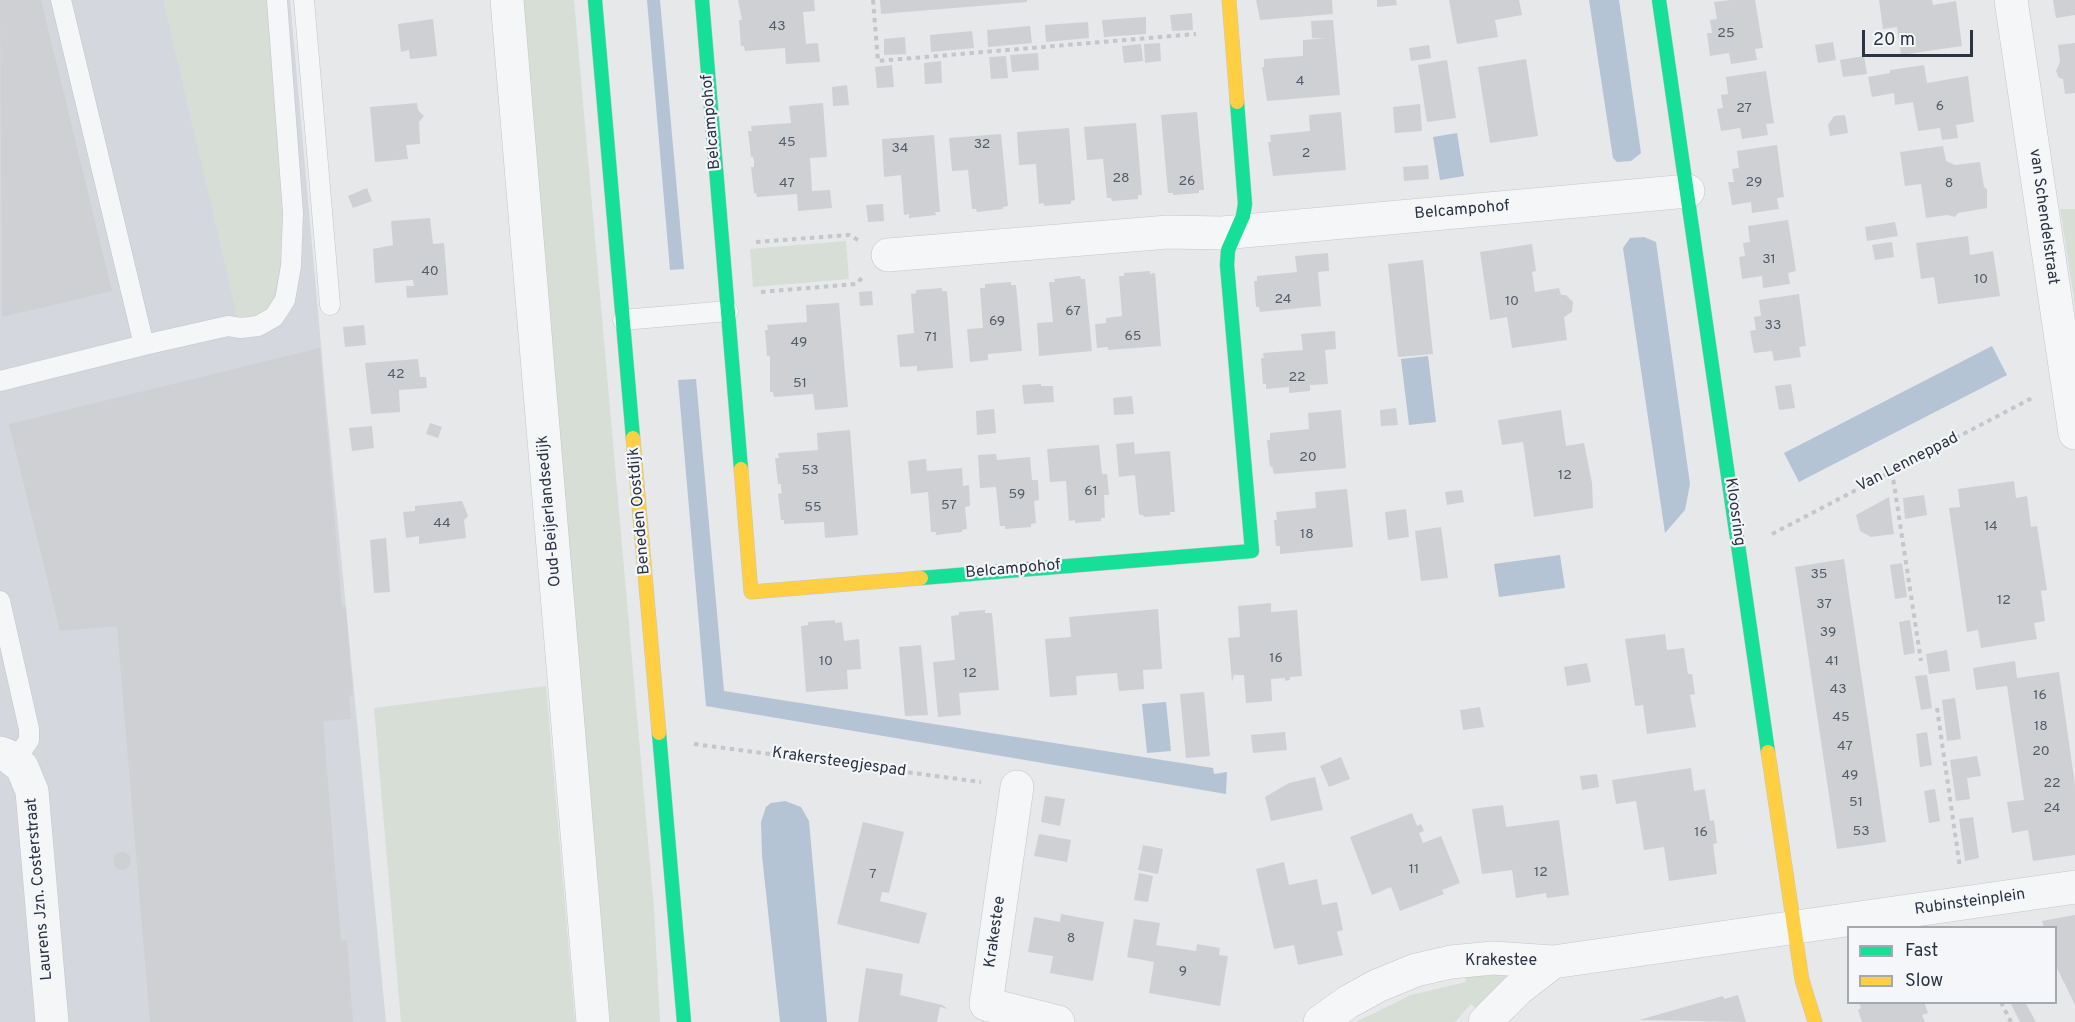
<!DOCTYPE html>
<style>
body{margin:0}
#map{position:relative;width:2075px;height:1022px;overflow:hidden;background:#e6e8ea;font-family:Overpass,sans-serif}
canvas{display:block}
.legend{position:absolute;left:1847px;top:926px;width:210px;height:78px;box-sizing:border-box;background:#f4f6f9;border:2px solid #a4a8b1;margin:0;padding:8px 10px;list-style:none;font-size:18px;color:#2b3445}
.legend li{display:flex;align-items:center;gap:12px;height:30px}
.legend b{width:30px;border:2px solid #a4a8b1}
.scale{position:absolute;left:1862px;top:30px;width:111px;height:27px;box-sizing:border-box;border:3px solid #2b3445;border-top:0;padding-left:8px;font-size:18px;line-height:21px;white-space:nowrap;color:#2b3445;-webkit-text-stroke:4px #f4f6f9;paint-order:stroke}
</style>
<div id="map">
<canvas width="2075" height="1022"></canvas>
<ul class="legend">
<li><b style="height:8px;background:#16e098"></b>Fast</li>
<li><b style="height:8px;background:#ffcf43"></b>Slow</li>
</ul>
<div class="scale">20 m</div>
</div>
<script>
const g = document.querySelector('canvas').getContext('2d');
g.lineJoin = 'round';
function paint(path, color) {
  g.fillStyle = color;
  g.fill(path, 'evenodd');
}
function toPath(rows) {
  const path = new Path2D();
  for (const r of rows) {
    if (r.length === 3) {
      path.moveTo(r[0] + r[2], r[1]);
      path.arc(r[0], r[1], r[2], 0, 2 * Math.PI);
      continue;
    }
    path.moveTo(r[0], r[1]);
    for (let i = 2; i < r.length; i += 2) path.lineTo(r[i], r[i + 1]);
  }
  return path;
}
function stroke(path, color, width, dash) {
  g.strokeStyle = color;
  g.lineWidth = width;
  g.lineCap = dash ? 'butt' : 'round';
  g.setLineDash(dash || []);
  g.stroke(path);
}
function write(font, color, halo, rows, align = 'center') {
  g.font = font + ' Overpass,sans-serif';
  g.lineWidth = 4.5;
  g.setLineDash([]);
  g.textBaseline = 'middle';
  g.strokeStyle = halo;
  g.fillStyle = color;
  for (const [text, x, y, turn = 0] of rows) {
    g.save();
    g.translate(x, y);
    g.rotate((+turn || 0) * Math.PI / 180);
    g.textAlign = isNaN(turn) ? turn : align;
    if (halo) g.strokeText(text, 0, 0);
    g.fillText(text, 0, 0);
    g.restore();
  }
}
const built = toPath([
 [0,0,290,0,326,401,386,1022,0,1022]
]);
const green = toPath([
 [163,0,267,0,284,223,280,266,274,296,265,312,257,318,238,321],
 [522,0,574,0,654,909,660,1022,610,1022],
 [2060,209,2075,209,2075,306,2062,220],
 [846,241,849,279,753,287,750,249],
 [546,686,575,1022,401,1022,374,708],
 [1516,968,1480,1012,1471,1004,1455,1022,1356,1022,1411,995,1466,982,1465,971]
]);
const water = toPath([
 [647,0,660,0,684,269,670,270],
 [1589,0,1619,0,1641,153,1631,161,1617,162,1613,158],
 [1457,133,1464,176,1440,180,1433,137],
 [1644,237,1656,242,1690,484,1685,510,1665,533,1623,248,1630,238],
 [1992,346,2007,375,1799,482,1784,453],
 [1428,356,1436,422,1409,425,1401,359],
 [696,379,724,691,1213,768,1214,774,1227,772,1226,794,706,706,678,380],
 [1560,555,1565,588,1499,597,1494,564],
 [1166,702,1171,751,1147,753,1142,704],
 [785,801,801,807,809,821,827,1022,780,1022,762,856,761,822,766,807,771,803]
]);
const building = toPath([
 [0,0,41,0,112,291,2,317],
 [738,0,814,0,815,11,803,12,806,44,818,43,820,62,786,64,785,48,745,51,744,46,741,46,739,20,742,20],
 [880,0,1027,0,1027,2,881,14],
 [1256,0,1332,0,1333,14,1260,20],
 [1377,0,1396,0,1397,5,1377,7],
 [1449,0,1519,0,1522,15,1495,20,1498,37,1457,44],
 [1730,0,1755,0,1763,48,1755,49,1757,60,1731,64,1729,53,1710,56,1707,33,1712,33,1710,20,1717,19,1714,2],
 [1879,0,1932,0,1933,5,1956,1,1962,46,1901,55,1897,27,1883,29],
 [2053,0,2075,0,2075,15,2056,18],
 [1192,13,1193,30,1172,31,1170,15],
 [1146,17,1146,34,1104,37,1102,20],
 [433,19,437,56,410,59,409,50,401,52,398,24],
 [1333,20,1340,95,1267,101,1262,67,1264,67,1264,59,1303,56,1303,40,1326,38,1312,38,1311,21],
 [1088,22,1089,38,1046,42,1045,25],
 [1030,26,1032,43,988,47,987,30],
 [972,31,974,48,931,52,930,35],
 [905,37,906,54,884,55,884,39],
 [1833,42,1836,60,1818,63,1815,45],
 [1160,43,1161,61,1145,63,1144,44],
 [2075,43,2075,93,2065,94,2063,79,2059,78,2056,71,2060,62,2058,45],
 [1141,44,1143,61,1124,63,1122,46],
 [1429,45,1431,58,1411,61,1409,48],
 [1038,53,1039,70,1012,72,1010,55],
 [1006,56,1008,78,991,79,989,57],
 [1864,56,1867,74,1843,77,1840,60],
 [1526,59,1538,136,1490,143,1478,67],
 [1447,60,1456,118,1427,122,1418,65],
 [941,61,942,83,925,84,924,63],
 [892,65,894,87,877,88,875,67],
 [1924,65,1927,83,1968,76,1974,122,1956,125,1958,138,1942,140,1940,128,1918,131,1913,102,1895,105,1894,93,1872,97,1868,77,1890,73,1890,70],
 [1766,71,1774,123,1766,124,1768,135,1742,139,1740,128,1721,131,1717,109,1723,108,1721,95,1728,94,1726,77],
 [847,85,849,105,833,106,832,87],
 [417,103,418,110,424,116,419,122,420,144,406,145,408,159,375,162,370,107],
 [823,103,827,157,810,158,812,191,830,190,832,208,798,211,797,194,757,197,756,193,754,193,751,167,754,167,754,161,753,157,751,157,748,131,752,131,751,126,791,123,789,106],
 [1420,104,1422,131,1395,133,1393,107],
 [1197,112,1204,190,1199,190,1199,193,1173,195,1173,193,1168,193,1161,115],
 [1341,112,1346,170,1273,176,1268,142,1271,142,1270,135,1310,131,1309,115],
 [1845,115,1848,133,1830,136,1828,125,1834,116],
 [1136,123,1142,195,1138,195,1138,199,1112,201,1111,198,1107,198,1103,159,1087,160,1084,127],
 [1069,128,1075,200,1071,201,1071,204,1044,206,1044,203,1039,204,1036,164,1019,165,1017,132],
 [1001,134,1008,206,1003,207,1003,209,977,212,976,209,972,209,968,170,952,171,949,138],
 [934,135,940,212,935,212,936,215,909,218,909,214,904,215,901,175,884,177,882,139],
 [1777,145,1784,197,1777,198,1779,209,1752,213,1751,202,1732,205,1728,182,1734,182,1732,169,1739,168,1737,151],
 [1943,146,1946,161,1955,165,1980,162,1984,187,1987,189,1987,208,1958,213,1955,217,1947,215,1926,218,1921,184,1905,186,1900,152],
 [1428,165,1429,179,1404,181,1403,167],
 [367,188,372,201,353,208,348,196],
 [883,204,884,221,868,222,866,205],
 [430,218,433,244,444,243,448,295,407,298,406,286,414,286,413,280,375,283,373,249,393,245,391,221],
 [1788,220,1796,271,1788,273,1790,284,1763,288,1762,276,1742,279,1739,257,1745,256,1743,243,1750,242,1748,226],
 [1895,222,1898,236,1867,241,1865,227],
 [1968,236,1970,255,1993,251,2000,296,1938,304,1934,277,1921,279,1916,243],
 [1892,242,1894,257,1875,260,1872,245],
 [1532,244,1536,271,1532,272,1535,292,1559,288,1561,295,1566,295,1573,302,1572,312,1564,317,1567,340,1512,348,1507,317,1490,320,1480,252],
 [1328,253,1329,271,1318,272,1321,306,1260,312,1259,307,1256,307,1254,281,1257,281,1257,276,1297,272,1295,256],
 [1423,260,1433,354,1398,357,1388,264],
 [1150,271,1150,274,1155,273,1161,346,1108,350,1108,347,1097,348,1095,324,1106,323,1106,318,1122,316,1119,276,1124,276,1124,273],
 [1080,276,1081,279,1085,279,1092,351,1039,356,1037,323,1053,322,1049,282,1055,282,1054,279],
 [1011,282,1011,285,1016,285,1022,351,988,354,988,360,970,362,967,329,983,328,980,288,985,288,985,284],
 [942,288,942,291,947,291,953,368,917,371,917,366,900,367,897,335,914,333,911,294,916,293,916,290],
 [872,291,873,305,860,306,859,292],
 [1799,294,1806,346,1799,347,1801,357,1774,361,1772,351,1754,353,1750,331,1756,330,1754,317,1761,316,1759,300],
 [839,303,848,407,815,410,813,394,774,397,773,392,770,392,770,356,767,356,765,330,768,330,767,325,807,322,806,305],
 [364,325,366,345,345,347,343,327],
 [1335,331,1336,349,1325,350,1328,384,1310,385,1310,391,1289,393,1289,387,1266,389,1266,384,1263,384,1261,358,1264,358,1263,353,1303,350,1301,334],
 [320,348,342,607,346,607,353,695,349,696,351,719,323,721,341,941,347,940,353,1022,150,1022,117,626,60,631,9,424],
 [418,359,420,377,426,377,427,388,399,390,400,412,371,414,365,363],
 [1041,384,1041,386,1053,386,1054,402,1024,404,1022,385],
 [1791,384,1795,408,1779,410,1775,386],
 [1132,396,1134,414,1114,415,1113,398],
 [1396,408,1398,425,1381,426,1380,410],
 [994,409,996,433,977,435,976,411],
 [1341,410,1346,468,1274,474,1272,466,1270,467,1267,440,1270,440,1270,433,1309,429,1308,413],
 [1561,410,1566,446,1584,443,1592,483,1593,508,1534,517,1523,442,1502,445,1498,420],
 [430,423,442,427,438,438,426,434],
 [372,426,374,448,352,451,349,428],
 [850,430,858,535,825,538,824,522,784,524,784,520,781,520,778,494,782,493,781,489,781,484,778,484,775,458,779,458,778,453,818,450,817,433],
 [1134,442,1135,454,1170,451,1175,512,1170,512,1170,515,1144,517,1143,515,1139,515,1135,475,1119,477,1116,444],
 [1099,445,1102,474,1107,474,1109,495,1104,495,1105,518,1101,518,1101,521,1075,523,1075,520,1069,521,1066,481,1050,482,1047,449],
 [996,454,997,460,1030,457,1032,480,1038,480,1039,500,1034,501,1036,523,1031,524,1031,527,1005,529,1005,526,1000,526,996,487,980,488,978,455],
 [926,459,927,471,962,468,963,486,969,485,970,506,965,507,967,529,962,530,962,532,936,535,936,532,931,532,928,492,911,494,908,461],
 [2014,481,2016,498,2027,496,2031,527,2037,526,2047,590,2041,591,2045,621,2034,623,2037,639,1981,648,1978,630,1967,632,1949,508,1960,507,1958,489],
 [1347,489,1353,547,1280,554,1280,546,1276,546,1274,520,1277,520,1276,512,1316,508,1315,492],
 [1462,490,1464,502,1447,505,1445,492],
 [1924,495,1927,515,1905,519,1903,498],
 [1889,497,1894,534,1871,537,1860,531,1856,515],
 [462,501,468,516,464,520,466,538,419,544,419,536,406,538,403,512,415,511,415,506],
 [1406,509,1409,537,1388,540,1385,512],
 [1441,527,1448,578,1421,581,1415,531],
 [386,538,390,592,374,593,370,540],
 [1844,559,1886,842,1837,849,1795,567],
 [1902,563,1907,597,1895,599,1890,565],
 [1271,603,1271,612,1297,610,1302,676,1290,677,1290,680,1285,681,1285,678,1271,679,1272,701,1246,703,1244,675,1234,675,1232,682,1228,638,1240,637,1238,606],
 [1158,609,1162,669,1143,670,1144,689,1119,691,1117,673,1076,676,1077,695,1050,697,1045,639,1071,637,1069,617],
 [985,610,985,613,992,613,999,690,959,693,961,715,938,717,933,662,955,660,951,616,959,615,959,612],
 [835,620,835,623,842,622,844,641,859,639,861,669,847,670,848,689,806,692,801,626,808,625,808,622],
 [1910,620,1915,653,1904,655,1899,622],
 [1665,634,1667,650,1684,648,1688,674,1692,674,1695,694,1690,695,1696,727,1647,734,1643,705,1635,706,1625,639],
 [921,645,928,715,905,716,899,647],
 [1947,650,1950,671,1929,674,1926,654],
 [2015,661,2017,678,2059,672,2075,785,2075,855,2033,861,2028,830,2012,833,2007,802,2024,800,2007,686,1976,690,1973,668],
 [1587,663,1591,682,1567,686,1564,667],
 [1927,675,1932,708,1921,710,1915,676],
 [1204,692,1210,756,1186,758,1180,694],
 [1955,698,1961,739,1947,741,1942,700],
 [1480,707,1484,727,1463,730,1460,710],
 [1285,732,1287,750,1253,753,1251,735],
 [1927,732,1932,765,1920,767,1916,734],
 [1977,756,1981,776,1967,778,1970,799,1956,801,1950,760],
 [1341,757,1350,779,1329,787,1320,766],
 [1691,768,1694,791,1705,789,1710,821,1714,820,1717,843,1713,844,1717,874,1669,881,1664,847,1644,850,1636,801,1616,804,1612,780],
 [1597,774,1599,787,1582,790,1580,776],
 [1315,777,1323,810,1271,821,1265,797,1289,783],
 [1935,789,1940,821,1929,823,1924,791],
 [1045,796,1065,799,1060,826,1041,822],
 [1503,805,1506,827,1559,820,1569,895,1547,898,1546,893,1516,898,1512,870,1482,874,1472,809],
 [1412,813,1417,826,1421,824,1424,831,1419,833,1423,843,1441,836,1460,883,1442,890,1444,894,1400,911,1391,887,1372,895,1350,837],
 [1973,817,1979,858,1965,861,1959,819],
 [863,822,904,832,889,893,882,892,880,901,927,913,919,944,837,924],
 [1039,834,1071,840,1067,862,1034,856],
 [1143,845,1163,849,1158,874,1138,870],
 [122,861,9],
 [1284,862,1289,885,1317,879,1322,905,1337,902,1343,930,1337,932,1343,955,1298,965,1294,945,1274,949,1256,869],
 [1139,873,1153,876,1148,902,1134,900],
 [1061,914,1104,922,1093,981,1050,973,1053,956,1028,952,1034,917,1060,922],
 [2075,915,2075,1005,2056,966,2056,928,2044,927,2042,921],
 [1134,919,1160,923,1156,945,1196,951,1197,944,1220,948,1219,955,1228,956,1220,1006,1149,993,1154,962,1127,957],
 [866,968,903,974,900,995,942,1005,948,1009,940,1007,937,1022,858,1022],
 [1738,995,1746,1022,1639,1020,1723,996,1724,999],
 [1859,1002,1924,1002,1928,1013,1922,1015,1925,1022,1862,1022,1858,1010,1861,1008],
 [2010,1002,2025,1002,2036,1022,2020,1022]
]);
const path = toPath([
 [873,0,878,61,1196,34],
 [756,242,849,235,858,240],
 [761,292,856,284,862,278],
 [1892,471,1921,661],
 [1772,534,2034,397],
 [1937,708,1960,868],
 [694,744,981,782],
 [2001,1002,2011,1022]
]);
const lane = toPath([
 [304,0,330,305],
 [623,320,728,311],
 [144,345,228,326,241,328,258,326,274,317,285,300,291,266,293,213,277,0],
 [0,381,144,345,61,0],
 [0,601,29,729,29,740,15,761]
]);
const street = toPath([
 [507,0,593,1022],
 [2011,0,2075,433],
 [888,255,1168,232,1222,233,1688,191],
 [0,753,8,756,22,767,32,791,52,1022],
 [1017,787,986,1004,1058,1022],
 [1320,1022,1348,1002,1377,986,1416,970,1451,962,1493,958,1553,962,2075,887],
 [1485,1022,1518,989,1553,962]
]);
const fast = toPath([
 [595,0,633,438],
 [702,0,741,469],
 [1659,0,1768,752],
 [921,578,1252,551,1227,265,1228,250,1243,216,1245,204,1237,102],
 [659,733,684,1022]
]);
const slow = toPath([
 [1229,0,1237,102],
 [633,438,659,733],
 [741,469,751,592,921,578],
 [1768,752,1802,980,1815,1022]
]);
const numberNames = [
 ["43",777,27],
 ["25",1726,34],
 ["4",1300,82],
 ["6",1940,107],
 ["27",1744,109],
 ["45",787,143],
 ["32",982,145],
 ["34",900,149],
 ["2",1306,154],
 ["28",1121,179],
 ["26",1187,182],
 ["29",1754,183],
 ["47",787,184],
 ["8",1949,184],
 ["31",1769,260],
 ["40",430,272],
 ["10",1981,280],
 ["24",1283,300],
 ["10",1512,302],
 ["67",1073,312],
 ["69",997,322],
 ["33",1773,326],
 ["65",1133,337],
 ["71",931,338],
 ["49",799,343],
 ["42",396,375],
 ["22",1297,378],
 ["51",800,384],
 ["20",1308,458],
 ["53",810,471],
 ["12",1565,476],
 ["61",1091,492],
 ["59",1017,495],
 ["57",949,506],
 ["55",813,508],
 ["44",442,524],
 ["14",1991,527],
 ["18",1307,535],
 ["35",1819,575],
 ["12",2004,601],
 ["37",1824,605],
 ["39",1828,633],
 ["16",1276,659],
 ["10",826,662],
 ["41",1832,662],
 ["12",970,674],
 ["43",1838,690],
 ["16",2040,696],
 ["45",1841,718],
 ["18",2041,727],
 ["47",1845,747],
 ["20",2041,752],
 ["49",1850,776],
 ["22",2052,784],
 ["51",1856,803],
 ["24",2052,809],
 ["53",1861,832],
 ["16",1701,833],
 ["11",1414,870],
 ["12",1541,873],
 ["7",873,875],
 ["8",1071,939],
 ["9",1183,972]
];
const streetNames = [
 ["Belcampohof",712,122,-95],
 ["Belcampohof",1462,211,-5],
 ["van Schendelstraat",2043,217,82],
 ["Van Lenneppad",1908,463,-27],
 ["Oud-Beijerlandsedijk",550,511,-95],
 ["Beneden Oostdijk",640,511,-95],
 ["Kloosring",1734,512,82],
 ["Belcampohof",1013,570,-5],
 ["Krakersteegjespad",839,763,8],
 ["Laurens Jzn. Costerstraat",40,889,-95],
 ["Rubinsteinplein",1970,903,-8],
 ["Krakestee",996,932,-82],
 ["Krakestee",1501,962]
];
paint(built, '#d4d7dd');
paint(green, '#d6ded6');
paint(water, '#b4c4d5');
paint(building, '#ced0d3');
stroke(lane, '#c4c6c8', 21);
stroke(street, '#c4c6c8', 34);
stroke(fast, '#c4c6c8', 15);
stroke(slow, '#c4c6c8', 15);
stroke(path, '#c5c6ca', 4, [4.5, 4.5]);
stroke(lane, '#f5f6f7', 20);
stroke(street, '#f5f6f7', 33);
stroke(fast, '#16e098', 14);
stroke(slow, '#ffcf43', 14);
write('14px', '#545c69', null, numberNames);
write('16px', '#2b3445', '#f4f6f9', streetNames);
</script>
